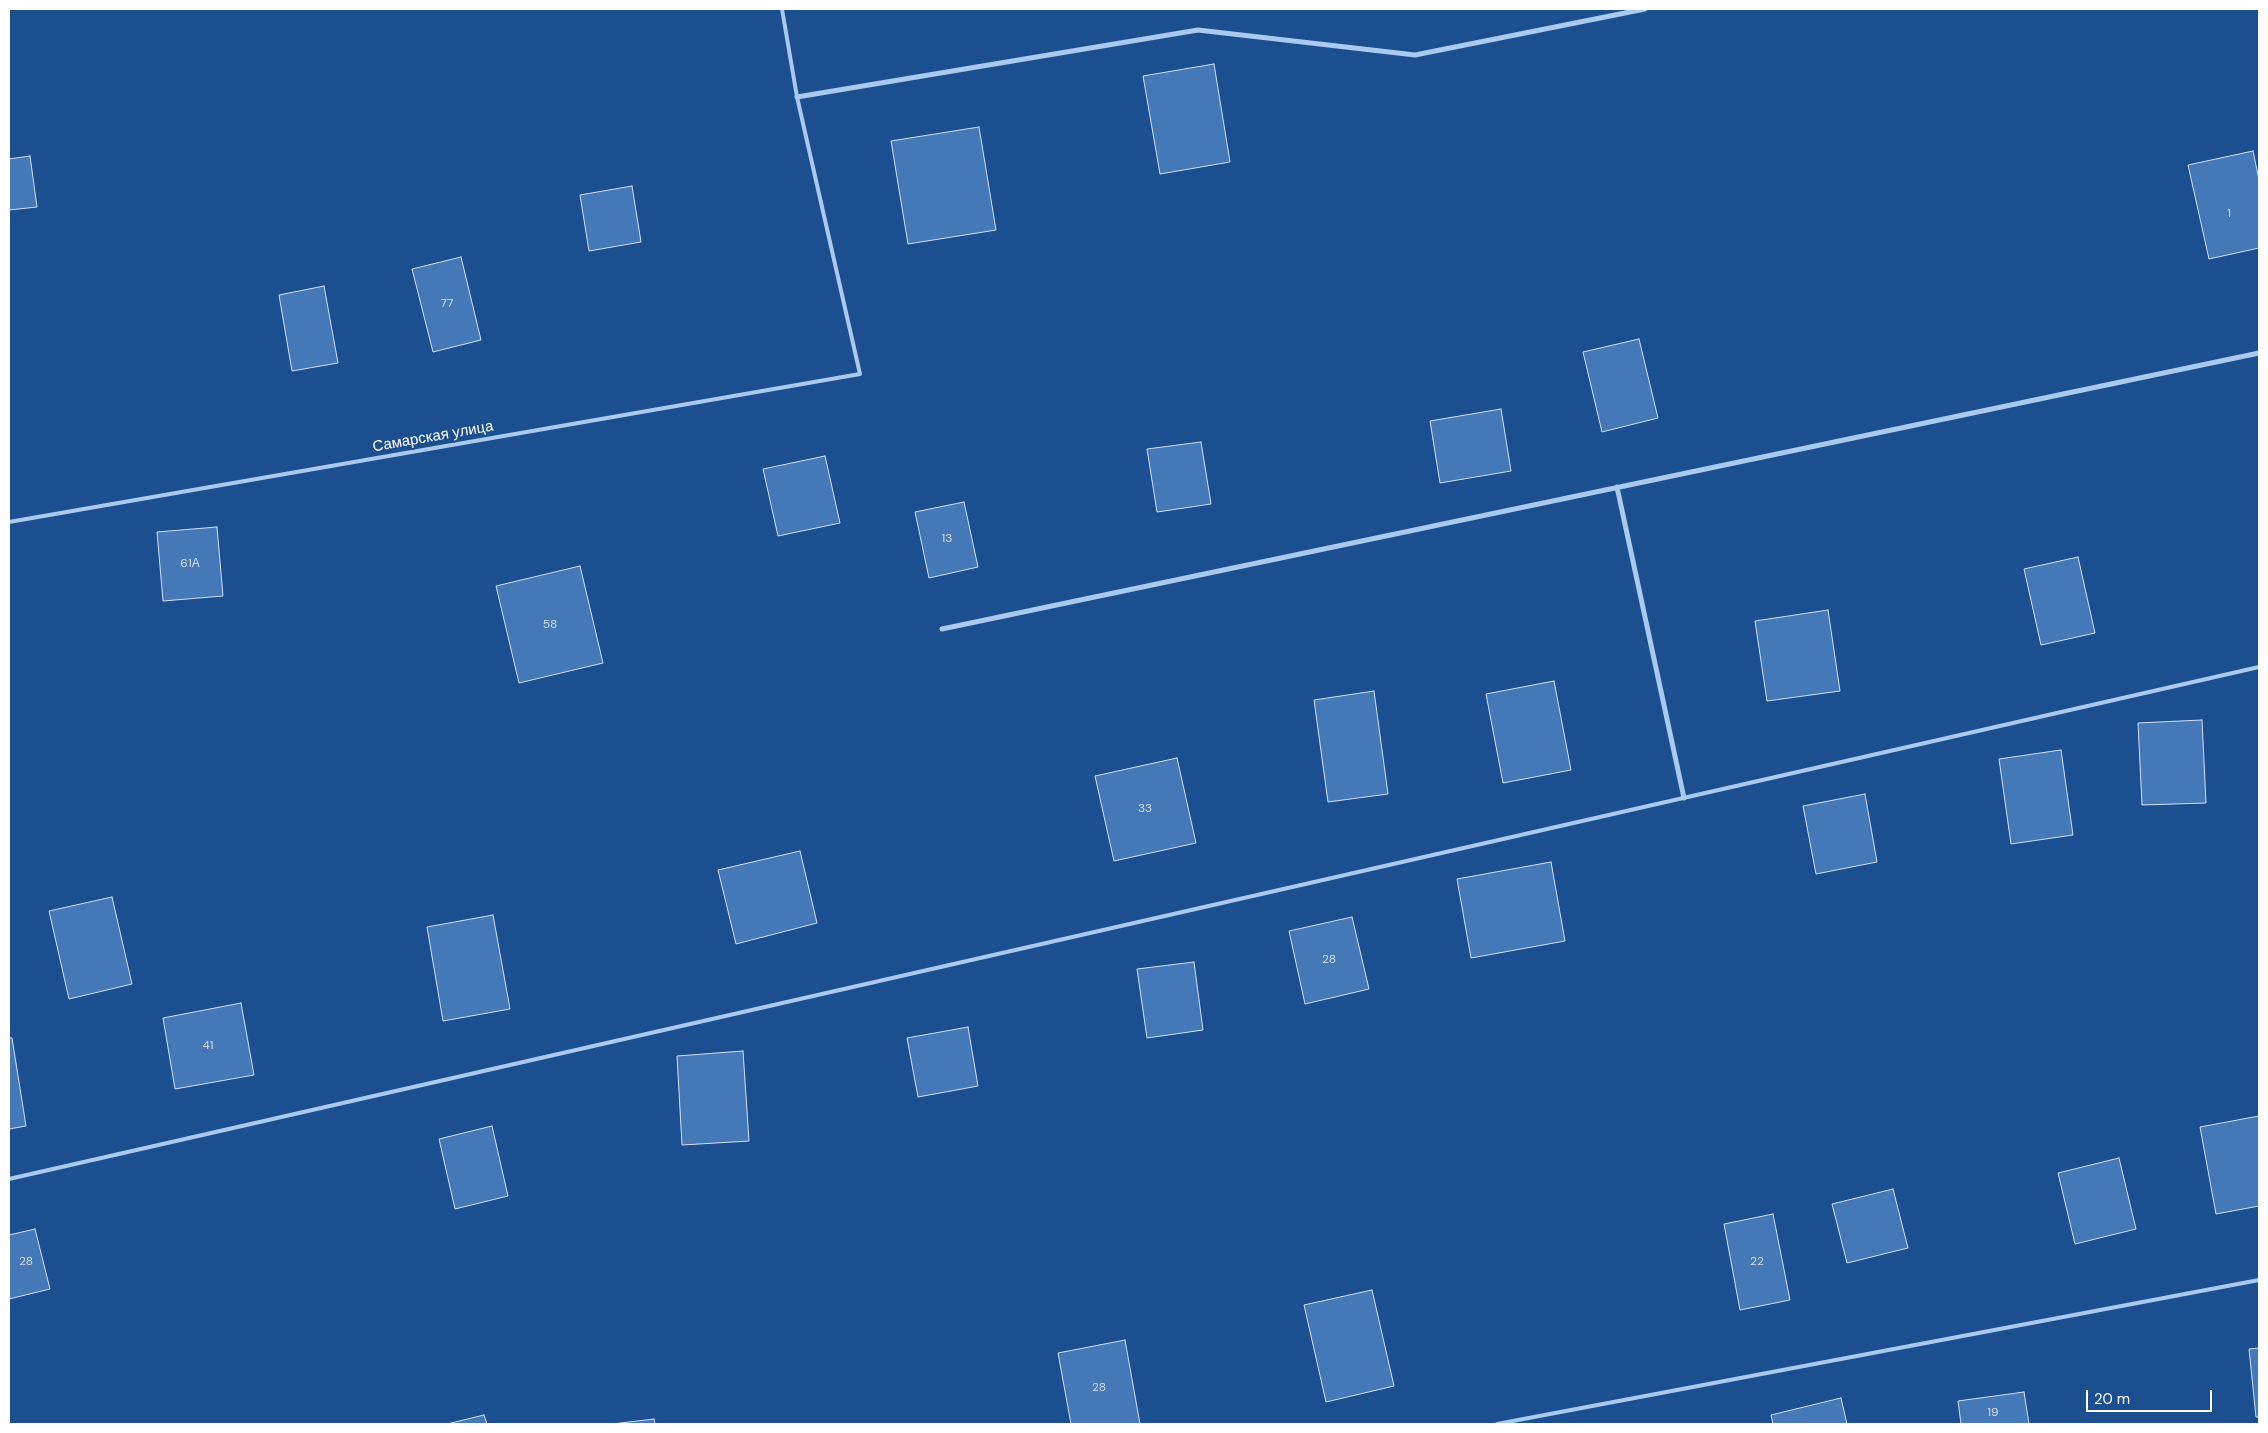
<!DOCTYPE html>
<meta charset="utf-8">
<style>
body{margin:0}
#map{position:relative;width:2268px;height:1433px;overflow:hidden;background:#1b4f8f;font-family:"DM Sans",sans-serif}
canvas{display:block}
.frame{position:absolute;inset:0;border:10px solid #fff;pointer-events:none}
.scale{position:absolute;left:2086px;top:1390px;width:126px;height:22px;box-sizing:border-box;border:2px solid #fff;border-top:0;padding-left:6px;font-size:15px;line-height:18px;white-space:nowrap;color:#fff;-webkit-text-stroke:4px #1b4f8f;paint-order:stroke}
</style>
<div id="map">
<canvas width="2268" height="1433"></canvas>
<div class="frame"></div>
<div class="scale">20 m</div>
</div>
<script>
const g = document.querySelector('canvas').getContext('2d');
g.lineJoin = 'round';
function paint(path, color) {
  g.fillStyle = color;
  g.fill(path, 'evenodd');
}
function toPath(rows) {
  const path = new Path2D();
  for (const r of rows) {
    path.moveTo(r[0], r[1]);
    for (let i = 2; i < r.length; i += 2) path.lineTo(r[i], r[i + 1]);
  }
  return path;
}
function stroke(path, color, width, dash) {
  g.strokeStyle = color;
  g.lineWidth = width;
  g.lineCap = dash ? 'butt' : 'round';
  g.setLineDash(dash || []);
  g.stroke(path);
}
function write(font, color, halo, rows, align = 'center') {
  g.font = font + ' "DM Sans",sans-serif';
  g.lineWidth = 4;
  g.setLineDash([]);
  g.textBaseline = 'middle';
  g.strokeStyle = halo;
  g.fillStyle = color;
  for (const [text, x, y, turn = 0] of rows) {
    g.save();
    g.translate(x, y);
    g.rotate((+turn || 0) * Math.PI / 180);
    g.textAlign = isNaN(turn) ? turn : align;
    if (halo) g.strokeText(text, 0, 0);
    g.fillText(text, 0, 0);
    g.restore();
  }
}
const building = toPath([
 [1214,64,1230,162,1160,174,1143,76,1214,64],
 [979,127,996,230,908,244,891,141,979,127],
 [2253,151,2259,180,2259,248,2209,259,2188,165,2253,151],
 [30,156,37,207,9,210,9,159,30,156],
 [632,186,641,242,589,251,580,195,632,186],
 [461,257,481,340,433,352,412,269,461,257],
 [324,286,338,363,292,371,279,295,324,286],
 [1639,339,1658,418,1602,432,1583,352,1639,339],
 [1501,409,1511,471,1440,483,1430,421,1501,409],
 [1201,442,1211,504,1157,512,1147,449,1201,442],
 [825,456,840,523,778,536,763,469,825,456],
 [964,502,978,567,929,578,915,512,964,502],
 [217,527,223,596,163,601,157,532,217,527],
 [2078,557,2095,633,2041,645,2024,569,2078,557],
 [580,566,603,663,519,683,496,586,580,566],
 [1828,610,1840,691,1767,701,1755,621,1828,610],
 [1554,681,1571,770,1503,783,1486,694,1554,681],
 [1374,691,1388,794,1328,802,1314,700,1374,691],
 [2202,720,2206,803,2142,805,2138,723,2202,720],
 [2061,750,2073,835,2011,844,1999,759,2061,750],
 [1177,758,1196,843,1114,861,1095,776,1177,758],
 [1865,794,1877,862,1816,874,1803,806,1865,794],
 [800,851,817,923,736,944,718,870,800,851],
 [1551,862,1565,941,1471,958,1457,879,1551,862],
 [112,897,132,984,69,999,49,911,112,897],
 [493,915,510,1009,443,1021,427,927,493,915],
 [1352,917,1369,989,1305,1004,1289,931,1352,917],
 [1194,962,1203,1030,1147,1038,1137,969,1194,962],
 [241,1003,254,1075,175,1089,163,1018,241,1003],
 [968,1027,978,1086,918,1097,907,1038,968,1027],
 [9,1038,12,1038,26,1126,9,1129,9,1038],
 [743,1051,749,1141,682,1145,677,1056,743,1051],
 [2259,1116,2259,1206,2216,1214,2200,1127,2259,1116],
 [492,1126,508,1196,455,1209,439,1139,492,1126],
 [2119,1158,2136,1229,2075,1244,2058,1173,2119,1158],
 [1893,1189,1908,1248,1847,1263,1832,1204,1893,1189],
 [1773,1214,1790,1300,1740,1310,1724,1224,1773,1214],
 [35,1229,50,1289,9,1299,9,1235,35,1229],
 [1372,1290,1394,1386,1326,1402,1304,1305,1372,1290],
 [1125,1340,1140,1424,1071,1424,1058,1353,1125,1340],
 [2259,1348,2259,1417,2256,1417,2249,1349,2259,1348],
 [2024,1392,2029,1424,1961,1424,1958,1401,2024,1392],
 [1841,1398,1847,1424,1773,1424,1771,1415,1841,1398],
 [484,1415,487,1424,447,1424,484,1415],
 [654,1419,655,1424,612,1424,654,1419]
]);
const lane = toPath([
 [9,522,860,374,797,97,782,9],
 [9,1179,2259,667],
 [1497,1424,2259,1280]
]);
const street = toPath([
 [797,97,1198,30,1415,55,1645,9],
 [1617,487,1684,798],
 [942,629,2259,353]
]);
const numberNames = [
 ["1",2229,214],
 ["77",447,304],
 ["13",947,539],
 ["61А",190,564],
 ["58",550,625],
 ["33",1145,809],
 ["28",1329,960],
 ["41",208,1046],
 ["28",26,1262],
 ["22",1757,1262],
 ["28",1099,1388],
 ["19",1993,1413]
];
const streetNames = [
 ["Самарская улица",433,437,-10]
];
paint(building, '#4478b7');
stroke(building, '#cfe3fa', 1);
stroke(lane, '#a9c9ee', 4);
stroke(street, '#a9c9ee', 5);
write('12px', '#d0dded', null, numberNames);
write('15px', '#fff', '#1b4f8f', streetNames);
</script>
